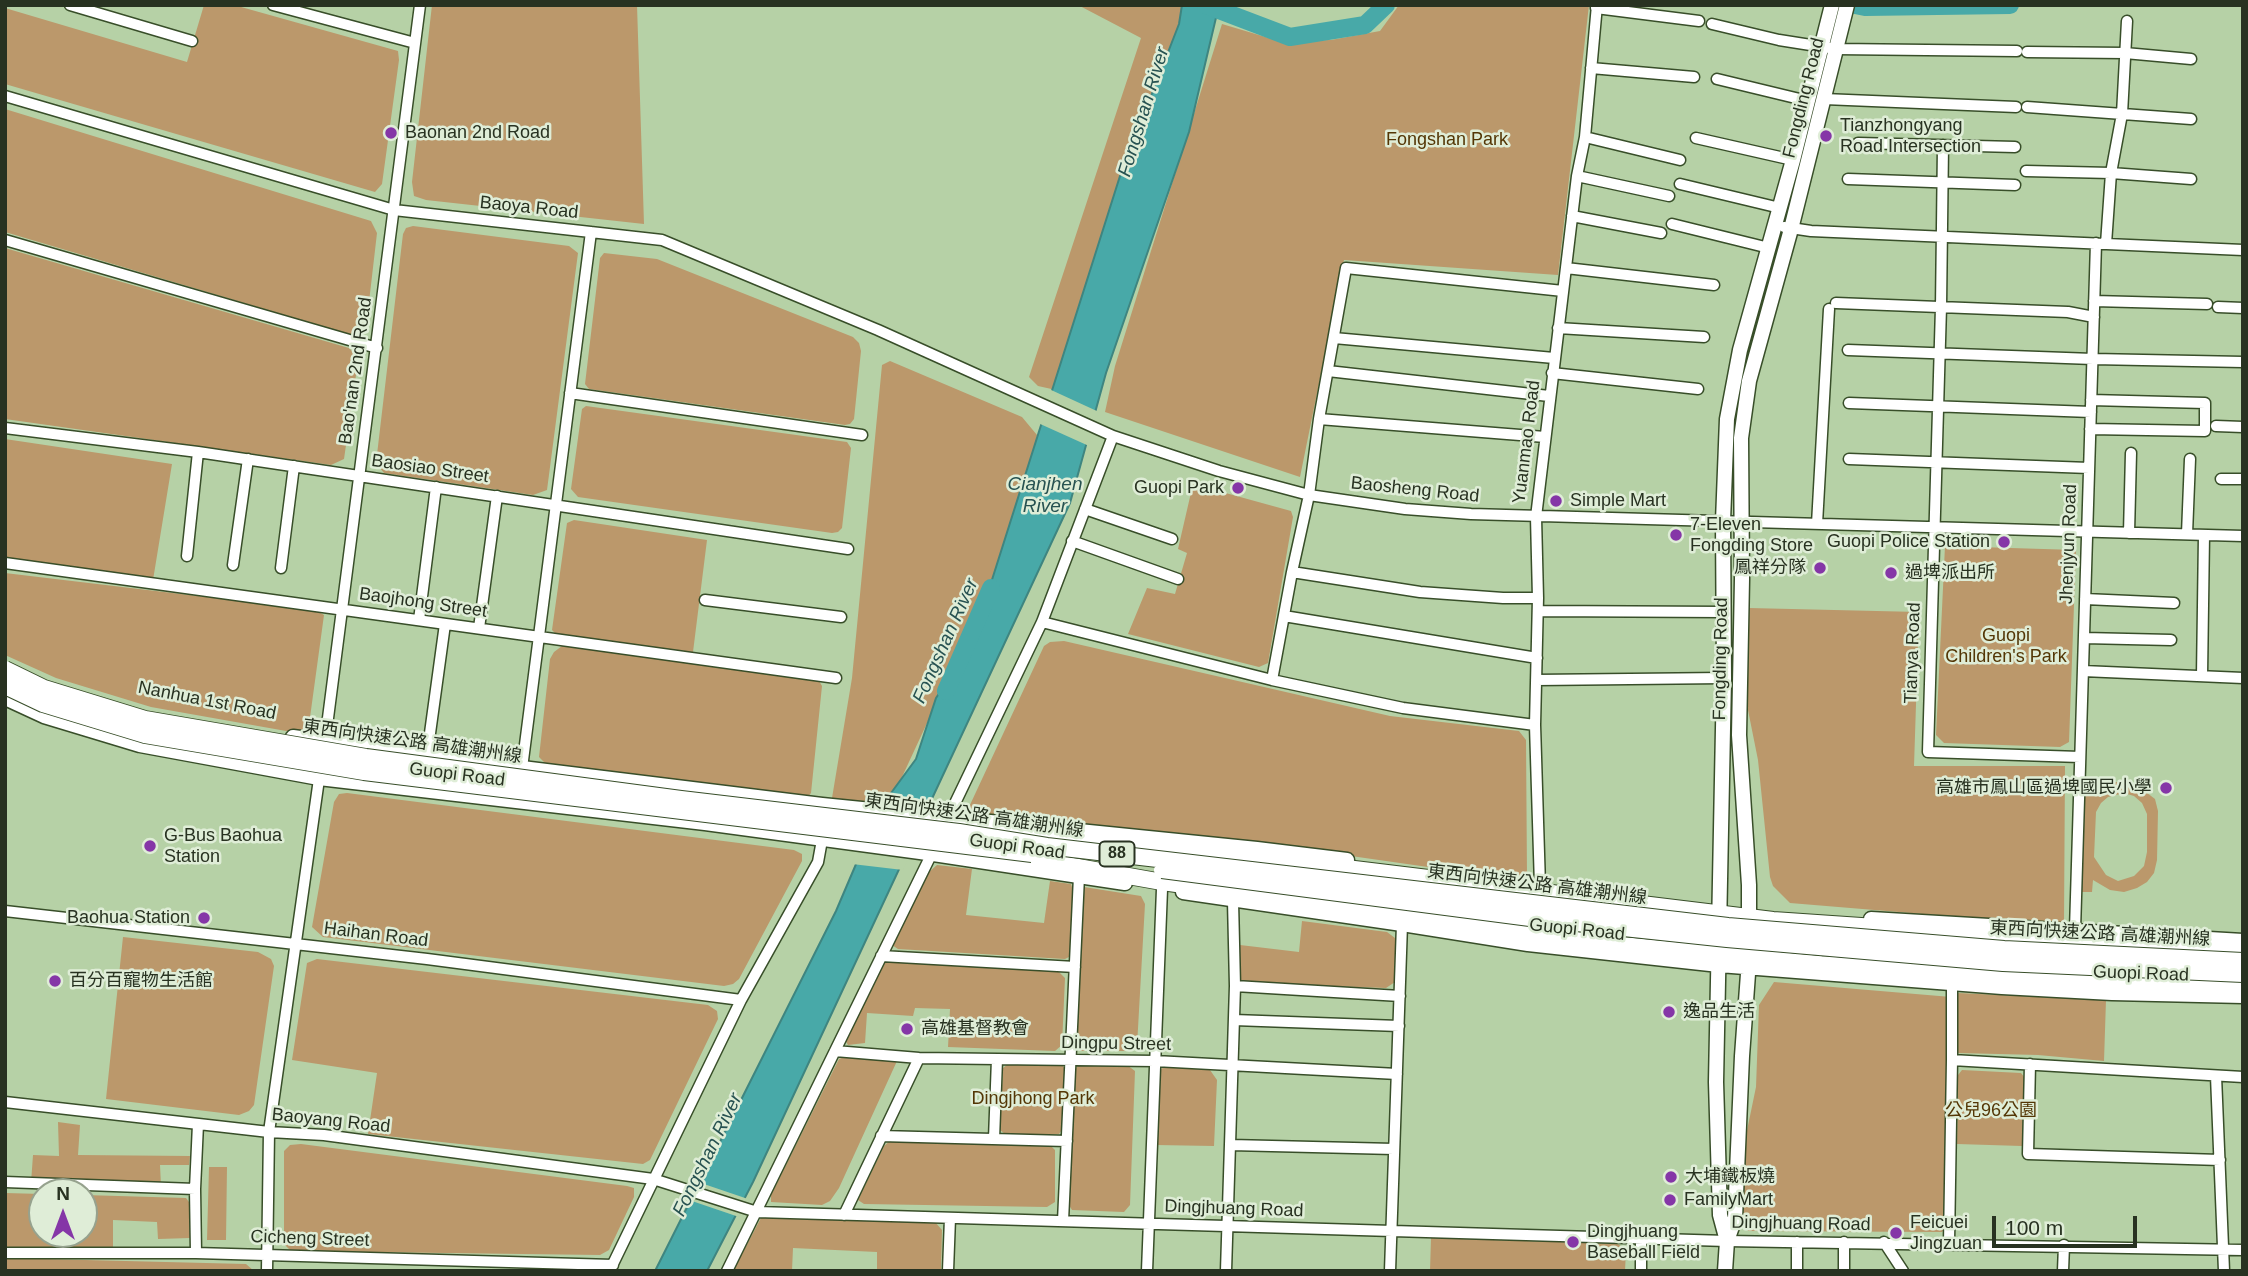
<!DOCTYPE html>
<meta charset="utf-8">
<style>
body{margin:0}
#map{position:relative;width:2248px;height:1276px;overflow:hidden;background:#b6d1a6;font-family:Arial,sans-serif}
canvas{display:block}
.frame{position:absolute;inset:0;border:7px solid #283221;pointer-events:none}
.north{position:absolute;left:28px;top:1178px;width:70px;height:70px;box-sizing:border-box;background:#dfedd7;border:2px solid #96a28e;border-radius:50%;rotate:0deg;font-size:19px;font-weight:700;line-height:28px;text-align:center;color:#283221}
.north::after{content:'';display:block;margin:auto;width:24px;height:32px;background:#8536a7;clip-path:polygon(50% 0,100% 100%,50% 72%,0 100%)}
.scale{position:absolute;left:1992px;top:1216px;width:145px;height:32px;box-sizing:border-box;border:4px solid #283221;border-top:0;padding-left:9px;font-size:21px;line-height:24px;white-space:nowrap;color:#283221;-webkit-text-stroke:5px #dfedd7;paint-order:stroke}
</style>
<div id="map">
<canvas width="2248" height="1276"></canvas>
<div class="frame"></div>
<div class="north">N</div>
<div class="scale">100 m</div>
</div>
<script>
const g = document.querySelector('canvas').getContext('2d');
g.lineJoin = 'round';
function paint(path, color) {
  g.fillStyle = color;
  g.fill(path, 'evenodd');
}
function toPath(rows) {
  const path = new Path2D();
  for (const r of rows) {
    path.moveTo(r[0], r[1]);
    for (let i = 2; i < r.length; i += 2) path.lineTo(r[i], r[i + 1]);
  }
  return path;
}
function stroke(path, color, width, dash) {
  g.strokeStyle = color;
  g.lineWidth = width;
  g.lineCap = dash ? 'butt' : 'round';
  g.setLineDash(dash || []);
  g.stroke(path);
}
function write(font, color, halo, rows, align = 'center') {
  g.font = font + ' Arial,"Noto Sans TC",sans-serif';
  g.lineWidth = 5;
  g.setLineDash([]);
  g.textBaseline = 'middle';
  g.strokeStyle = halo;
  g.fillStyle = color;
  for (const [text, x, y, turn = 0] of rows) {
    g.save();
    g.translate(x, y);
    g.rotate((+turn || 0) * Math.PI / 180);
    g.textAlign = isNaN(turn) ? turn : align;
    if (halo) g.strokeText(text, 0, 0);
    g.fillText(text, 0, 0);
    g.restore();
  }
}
const green = toPath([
 [204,5,234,5,398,51,399,60,382,184,375,192,5,84,5,8,187,62],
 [432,5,637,5,644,224,426,200,414,196,412,182],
 [1078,5,1184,5,1143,154,1056,390,1038,386,1029,377,1141,38],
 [1399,5,1589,5,1558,275,1344,260,1300,477,1105,412,1115,366,1222,24,1279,41,1331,40,1380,31],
 [5,109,371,221,377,233,366,328,363,333,352,335,5,232],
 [413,226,569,246,578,253,547,490,533,495,384,473,376,463,403,234,406,228],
 [5,248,349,348,355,354,358,361,344,459,331,465,5,419],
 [604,253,657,259,853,337,859,343,861,351,854,419,850,424,845,425,589,389,585,384,600,258],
 [890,361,1022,417,1037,435,1024,514,889,805,832,798,852,678,882,365],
 [586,406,847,442,851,448,842,528,838,532,832,533,578,497,571,489,582,409],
 [5,439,172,464,153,580,5,559],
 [1193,484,1291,511,1293,517,1268,663,1259,667,1128,634,1147,588,1175,594,1187,553,1178,549],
 [574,520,707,540,693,652,557,635,552,630,567,523],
 [1945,546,2076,550,2069,742,2060,747,1944,743,1936,735],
 [5,573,315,610,324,615,308,732,303,734,151,707,56,678,5,655],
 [1749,608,1919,612,1914,766,2065,766,2064,921,2056,925,1790,903,1773,886,1770,877,1758,760,1747,705],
 [1064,641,1390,716,1519,731,1526,740,1527,877,1519,880,1239,840,973,815,969,807,1044,646,1050,642],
 [562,646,818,679,822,686,811,793,807,798,546,764,539,757,550,659,554,652],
 [2084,781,2096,781,2097,789,2115,782,2134,783,2155,799,2158,811,2157,860,2154,873,2147,882,2137,888,2124,892,2110,890,2093,880,2092,892,2081,892],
 [2124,793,2134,796,2142,803,2147,814,2147,852,2144,866,2134,876,2118,881,2106,875,2094,857,2096,812,2101,803,2108,797],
 [347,793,794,850,802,854,802,861,739,979,733,984,724,986,323,937,312,927,334,802,339,794],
 [937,865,972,869,966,915,1044,923,1050,881,1071,884,1073,890,1071,956,1065,959,898,949,892,945,929,872],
 [1084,887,1141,896,1145,904,1137,1046,1133,1051,1081,1051,1075,1046,1082,892],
 [1302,921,1387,932,1395,938,1395,982,1386,988,1245,983,1240,979,1240,945,1299,952],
 [123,937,258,952,271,959,274,966,254,1105,249,1111,239,1115,106,1099],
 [317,959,708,1005,717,1011,718,1019,650,1160,643,1164,368,1134,377,1073,292,1060,307,963],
 [889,960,1058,971,1065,978,1062,1045,1055,1051,948,1047,950,1009,915,1008,913,1016,867,1013,865,1043,848,1045,845,1040,882,964],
 [1774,982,1951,997,1948,1225,1942,1232,1749,1231,1740,1226,1744,1145,1756,1087,1759,1005],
 [1958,993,2106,1000,2104,1061,2038,1055,1958,1053],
 [847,1056,897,1061,839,1188,830,1201,822,1205,771,1202,771,1195,839,1059],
 [1008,1064,1063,1066,1066,1071,1064,1127,1059,1134,1005,1134,1000,1130,1003,1068],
 [1080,1064,1127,1065,1135,1071,1130,1205,1124,1212,1072,1210,1067,1202,1074,1070],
 [1164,1067,1210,1070,1217,1080,1214,1146,1156,1145,1158,1072],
 [1962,1070,2021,1073,2025,1078,2022,1146,1957,1144,1958,1075],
 [58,1122,80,1125,78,1155,190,1156,189,1165,160,1165,161,1186,31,1183,33,1155,59,1156],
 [891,1140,1050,1145,1055,1150,1055,1202,1047,1207,864,1204,858,1200,884,1146],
 [301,1144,627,1186,634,1188,634,1197,609,1250,600,1255,291,1251,284,1244,284,1151,290,1145],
 [209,1167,227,1167,226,1240,207,1240],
 [5,1193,42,1194,42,1234,84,1234,84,1195,186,1198,189,1202,190,1238,158,1239,157,1222,113,1220,113,1248,5,1248],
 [762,1216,935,1222,942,1230,941,1271,877,1271,877,1252,793,1248,792,1271,733,1271],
 [1431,1238,1618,1244,1626,1250,1625,1271,1430,1271],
 [5,1258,246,1264,254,1271,5,1271]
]);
const water = toPath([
 [1182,5,1219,5,1189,132,1106,373,1070,503,753,1182,707,1271,655,1271,836,911,880,808,916,759,936,698,971,646,1120,176,1179,24,1182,5]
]);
const pier = toPath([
 [1049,389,1099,412,1089,446,1038,423],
 [877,805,931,810,903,870,852,864],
 [695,1181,748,1199,739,1217,686,1199]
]);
const river = toPath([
 [1206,5,1290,37,1365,25,1386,5],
 [1855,5,1865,7,2010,5],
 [946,691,991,588]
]);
const minor = toPath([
 [70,5,192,41],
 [273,5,415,43],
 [1596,8,1699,21],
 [1712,24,1779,40,1836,49,2017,51],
 [2027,52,2125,53,2191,59],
 [1591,68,1694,77],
 [1717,79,1808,101],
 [5,96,394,210,662,240,878,330,1113,436,1219,471,1309,495,1405,509,1471,514,2243,536],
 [1824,99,2016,107],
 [2027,107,2191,119],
 [1585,137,1680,160],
 [1696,138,1793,160],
 [1858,143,2015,147],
 [1943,145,1941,307,1928,752,2080,757],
 [2026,171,2111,173,2191,179],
 [1577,176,1669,196],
 [1848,179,2015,185],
 [1680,184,1780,208],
 [1572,216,1661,233],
 [1672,224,1769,248],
 [1784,227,1811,231,2243,250],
 [5,240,377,348],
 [2106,244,2111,173,2122,114,2127,21],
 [1566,268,1714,285],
 [2094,301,2207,304],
 [1836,303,2068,312,2094,317],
 [2218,307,2243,308],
 [1558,328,1704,337],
 [1334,338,1554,358],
 [1848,350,2093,359,2243,362],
 [1328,371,1549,396],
 [1552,373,1698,389],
 [570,393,862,435],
 [1849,403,2091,412],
 [1319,419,1545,437],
 [2216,426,2243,427],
 [5,428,198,452,848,549],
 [2090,429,2205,431,2205,403,2091,400],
 [1849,459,2089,468],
 [2221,479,2243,479],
 [1085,509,1172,539],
 [1817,524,1829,309],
 [2129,533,2131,453],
 [2187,534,2190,459],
 [1072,541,1178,579],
 [187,556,198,452],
 [5,563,836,678],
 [233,565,248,459],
 [281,568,294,466],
 [1292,572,1420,592,1503,598,1538,598],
 [2085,599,2174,603],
 [705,600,841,617],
 [1538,611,1724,612],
 [1284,616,1537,658],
 [419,620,436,487],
 [1042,622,1272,680,1403,708,1535,725],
 [479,628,497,496],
 [2084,638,2171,640],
 [2083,671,2243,678],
 [2202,676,2204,535],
 [1272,680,1292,572,1309,495,1319,419,1346,268,1563,291],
 [1536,680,1724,678],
 [324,749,420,5],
 [427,755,445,624],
 [522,768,591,232],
 [946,822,1042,622,1113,436],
 [1540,886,1535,725,1538,598,1536,517,1577,176,1585,137,1597,5],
 [5,911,427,959,741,1000],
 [2075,930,2096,243],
 [881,956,1075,967],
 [1952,983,1952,1060],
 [1235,986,1400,996],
 [1234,1020,1399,1026],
 [835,1051,919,1058,1155,1061,1397,1074],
 [2030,1064,2028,1154,2220,1160],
 [2216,1076,2224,1271],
 [5,1102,269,1132,324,1135,653,1179,757,1212,1727,1241,2243,1250],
 [881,1136,1067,1141],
 [994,1139,997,1059],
 [1231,1145,1394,1149],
 [5,1182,195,1189],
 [844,1215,919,1058],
 [1063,1221,1079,876],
 [1797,1242,1797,1271],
 [1844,1242,1844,1271],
 [1884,1242,1903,1271],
 [1949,1243,1952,1060,2243,1077],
 [5,1253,196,1253,613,1265],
 [196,1253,195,1189,198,1124],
 [610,1270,741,1000,818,862,822,840],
 [267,1271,269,1132,320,772],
 [727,1271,934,849],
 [948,1271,950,1218],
 [1147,1271,1162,889],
 [1226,1271,1235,986,1233,901],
 [1390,1271,1402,924],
 [1641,1271,1641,1238],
 [2063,1271,2064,1245]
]);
const major = toPath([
 [5,698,44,716,140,745,319,778,705,823,920,852,1125,883],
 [293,737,522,768,822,805,1257,849,1347,860],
 [1183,892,1402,924,1528,944,1719,965,2002,987,2112,993,2243,996],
 [1871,919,2243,941],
 [1749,926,1749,885,1739,735,1742,579,1741,438,1749,381,1791,229,1847,5],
 [1727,1241,1735,1218,1742,1056,1749,960],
 [1725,1271,1727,1241,1720,1215,1716,1082,1724,678,1723,521,1727,419,1740,350,1793,160,1832,5]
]);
const highway = toPath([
 [1003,833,1043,835,1256,857,1773,920,2243,952],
 [1016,856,1162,882,1591,942,1821,964,2113,984,2243,988]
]);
const highwayBridge = toPath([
 [5,669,44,688,145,719,366,757,681,799,959,832,1047,846,1728,926,2004,949,2243,961],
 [5,686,43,704,145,735,364,772,1032,854],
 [1162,870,1530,918,1727,939,2003,963,2243,974]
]);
const markers = [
 [391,133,7,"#8536a7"],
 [1826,136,7,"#8536a7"],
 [1238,488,7,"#8536a7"],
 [1556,501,7,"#8536a7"],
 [1676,535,7,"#8536a7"],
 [2004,542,7,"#8536a7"],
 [1820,568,7,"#8536a7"],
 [1891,573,7,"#8536a7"],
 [2166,788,7,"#8536a7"],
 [150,846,7,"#8536a7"],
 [204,918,7,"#8536a7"],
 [55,981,7,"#8536a7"],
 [1669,1012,7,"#8536a7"],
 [907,1029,7,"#8536a7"],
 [1671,1177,7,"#8536a7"],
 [1670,1200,7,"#8536a7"],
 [1896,1233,7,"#8536a7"],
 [1573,1242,7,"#8536a7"]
];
const shields = [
 [1117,854,35]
];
const shieldNames = [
 ["88",1117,854]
];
const streetNames = [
 ["Fongding Road",1804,98,-76],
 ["Baoya Road",529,208,6],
 ["Bao'nan 2nd Road",356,371,-82],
 ["Yuanmao Road",1527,442,-83],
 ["Baosiao Street",430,469,8],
 ["Baosheng Road",1415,490,6],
 ["Jhenjyun Road",2069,544,-88],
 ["Baojhong Street",423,603,8],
 ["Tianya Road",1913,653,-88],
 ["Fongding Road",1721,659,-89],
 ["Nanhua 1st Road",207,701,11],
 ["東西向快速公路 高雄潮州線",412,742,8],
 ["Guopi Road",457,775,7],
 ["東西向快速公路 高雄潮州線",974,816,8],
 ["Guopi Road",1017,847,8],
 ["東西向快速公路 高雄潮州線",1537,885,7],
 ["Guopi Road",1577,930,6],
 ["東西向快速公路 高雄潮州線",2100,934,3],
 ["Haihan Road",376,935,7],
 ["Guopi Road",2141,974,2],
 ["Dingpu Street",1116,1044,1],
 ["Baoyang Road",331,1121,6],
 ["Dingjhuang Road",1234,1209,2],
 ["Dingjhuang Road",1801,1224,1],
 ["Cicheng Street",310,1239,2]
];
const poiNames = [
 ["Tianzhongyang",1840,126],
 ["Road Intersection",1840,147],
 ["Baonan 2nd Road",405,133],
 ["Guopi Park",1224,488,"right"],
 ["Simple Mart",1570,501],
 ["7-Eleven",1690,525],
 ["Fongding Store",1690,546],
 ["Guopi Police Station",1990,542,"right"],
 ["鳳祥分隊",1806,568,"right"],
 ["過埤派出所",1905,573],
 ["高雄市鳳山區過埤國民小學",2152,788,"right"],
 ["G-Bus Baohua",164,836],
 ["Station",164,857],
 ["Baohua Station",190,918,"right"],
 ["百分百寵物生活館",69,981],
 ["逸品生活",1683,1012],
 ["高雄基督教會",921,1029],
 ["大埔鐵板燒",1685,1177],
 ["FamilyMart",1684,1200],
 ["Feicuei",1910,1223],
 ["Jingzuan",1910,1244],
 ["Dingjhuang",1587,1232],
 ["Baseball Field",1587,1253]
];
const parkNames = [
 ["Fongshan Park",1447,140],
 ["Guopi",2006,636],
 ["Children's Park",2006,657],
 ["Dingjhong Park",1033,1099],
 ["公兒96公園",1991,1111]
];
const waterNames = [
 ["Fongshan River",1144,112,-73],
 ["Cianjhen",1045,485],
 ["River",1045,507],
 ["Fongshan River",946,641,-66],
 ["Fongshan River",708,1155,-64]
];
paint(green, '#bb986b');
paint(water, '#48a9a8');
stroke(water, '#3e8580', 2);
paint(pier, '#b6d1a6');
stroke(river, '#48a9a8', 18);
stroke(minor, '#384e29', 13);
stroke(major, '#384e29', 17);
stroke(highway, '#384e29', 18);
stroke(minor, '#fff', 10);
stroke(major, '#fff', 14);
stroke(highway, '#fff', 16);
stroke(highwayBridge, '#384e29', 18, []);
stroke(highwayBridge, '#fff', 16);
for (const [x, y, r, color] of markers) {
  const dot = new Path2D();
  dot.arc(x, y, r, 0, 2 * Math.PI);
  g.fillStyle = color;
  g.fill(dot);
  stroke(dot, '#dfedd7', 2.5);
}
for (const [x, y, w] of shields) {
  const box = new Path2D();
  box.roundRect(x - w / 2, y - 12.5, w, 25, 5);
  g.fillStyle = '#dfedd7';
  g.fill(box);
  stroke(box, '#283221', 2);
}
write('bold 16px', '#283221', null, shieldNames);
write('18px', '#283221', '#dfedd7', streetNames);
write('18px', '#283221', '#dfedd7', poiNames, 'left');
write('18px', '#533605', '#dfedd7', parkNames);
write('italic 19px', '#275251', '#dfedd7', waterNames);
</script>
